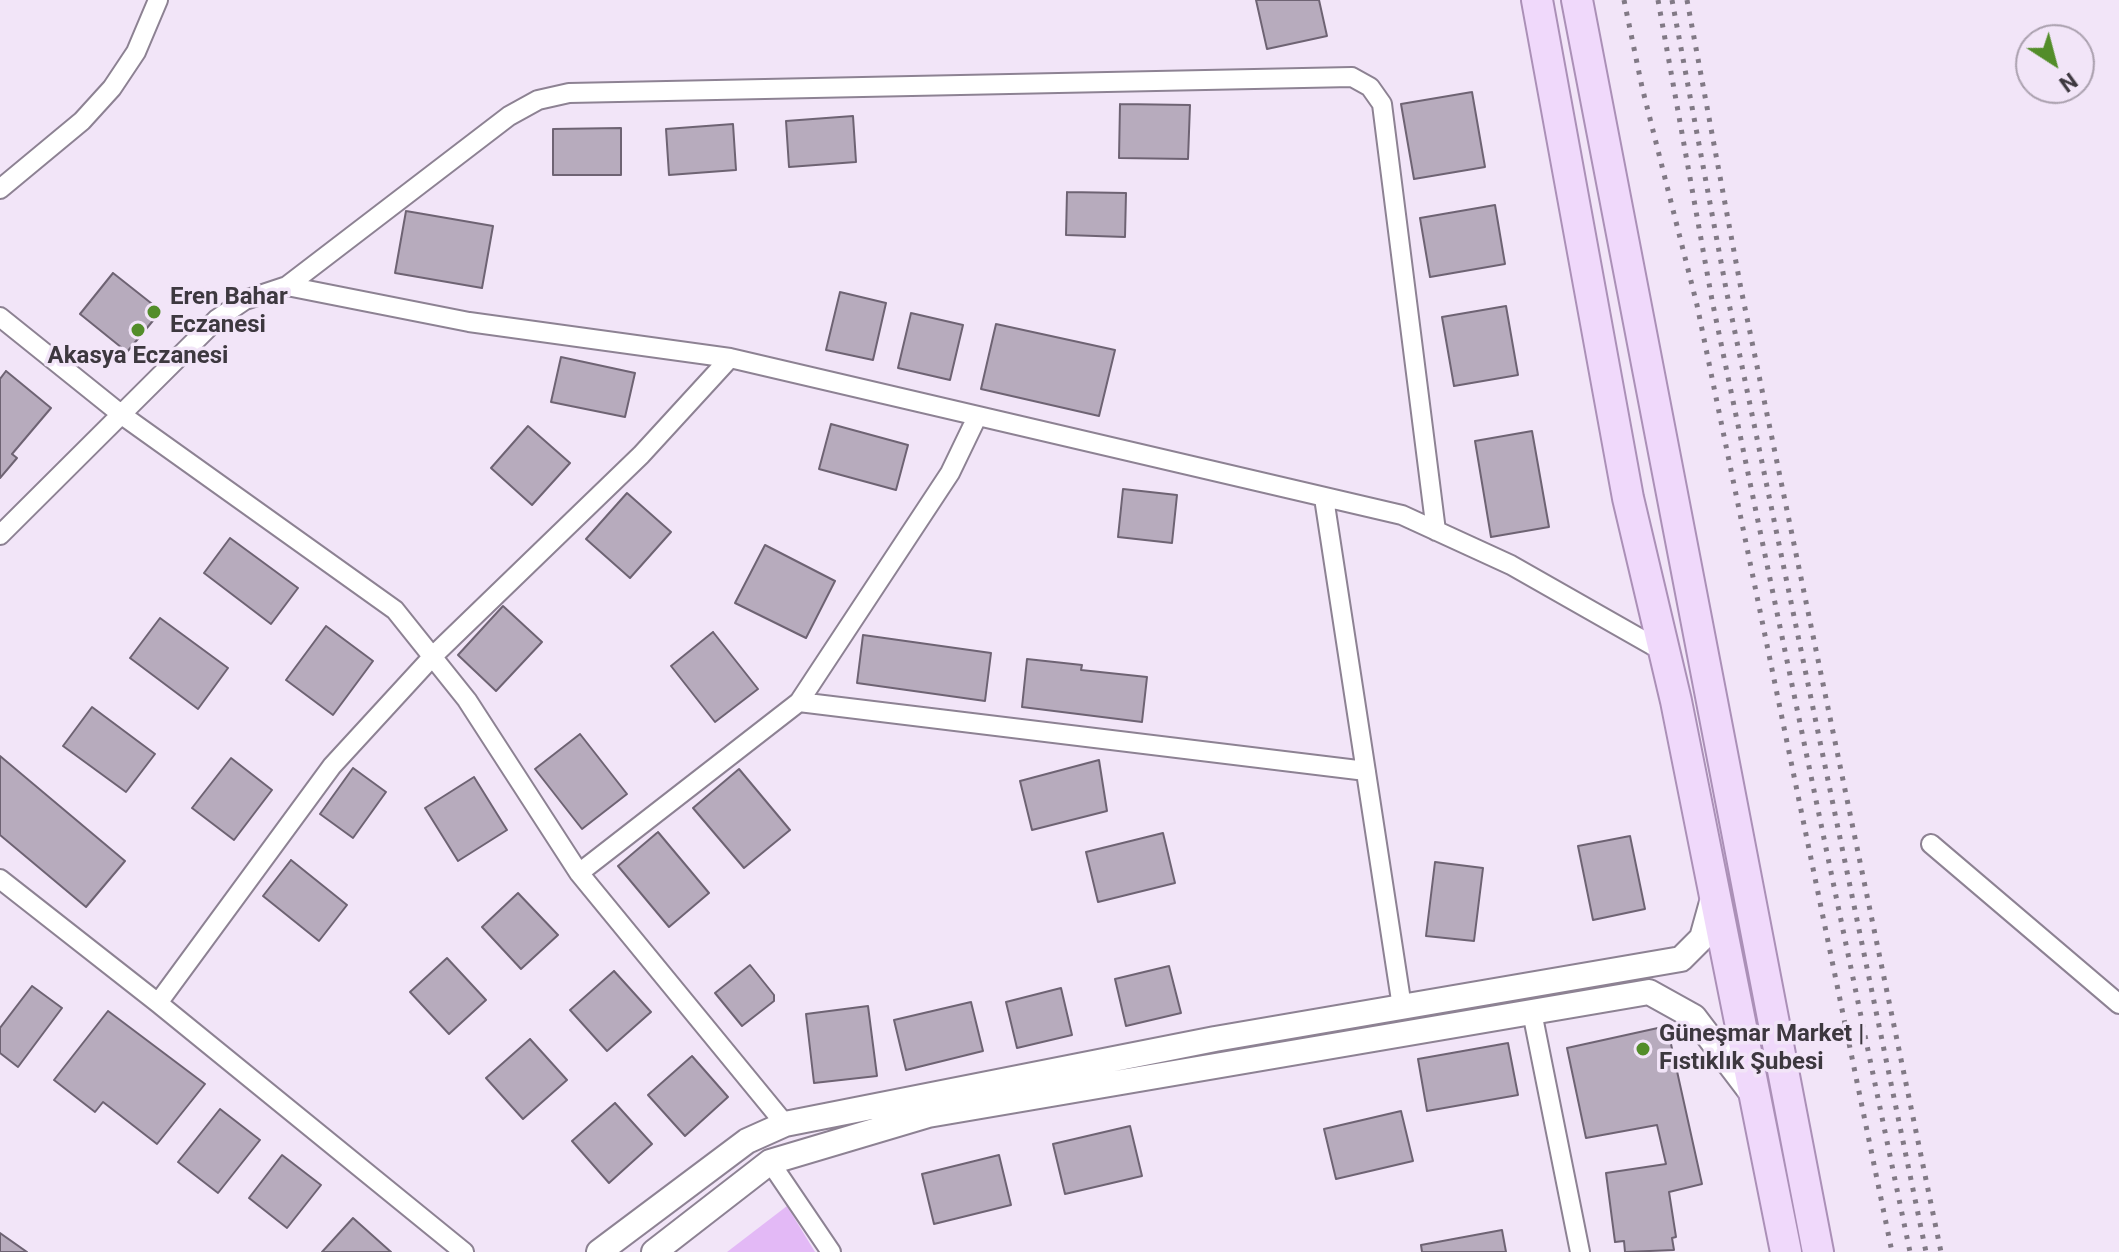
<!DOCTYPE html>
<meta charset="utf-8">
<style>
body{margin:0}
#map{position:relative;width:2119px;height:1252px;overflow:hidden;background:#f2e5f8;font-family:Roboto,sans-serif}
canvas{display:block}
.north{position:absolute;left:2015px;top:24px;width:80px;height:80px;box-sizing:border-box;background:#f2e5f8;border:2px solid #aaa0ae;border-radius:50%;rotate:144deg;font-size:22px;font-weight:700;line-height:32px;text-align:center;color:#3d383f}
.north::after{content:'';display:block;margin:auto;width:28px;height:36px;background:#538d2a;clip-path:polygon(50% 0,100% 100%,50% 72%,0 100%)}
</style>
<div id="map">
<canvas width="2119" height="1252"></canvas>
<div class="north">N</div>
</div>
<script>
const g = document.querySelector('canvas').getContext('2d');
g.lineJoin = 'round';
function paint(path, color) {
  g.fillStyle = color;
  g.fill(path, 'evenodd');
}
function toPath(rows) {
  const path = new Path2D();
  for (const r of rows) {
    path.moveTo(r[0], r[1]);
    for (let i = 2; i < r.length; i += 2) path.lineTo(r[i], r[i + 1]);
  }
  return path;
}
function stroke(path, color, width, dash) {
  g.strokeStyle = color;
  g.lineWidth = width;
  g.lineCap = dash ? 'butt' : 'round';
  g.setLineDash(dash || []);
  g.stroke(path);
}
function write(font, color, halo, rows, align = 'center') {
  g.font = font + ' Roboto,sans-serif';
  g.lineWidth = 7;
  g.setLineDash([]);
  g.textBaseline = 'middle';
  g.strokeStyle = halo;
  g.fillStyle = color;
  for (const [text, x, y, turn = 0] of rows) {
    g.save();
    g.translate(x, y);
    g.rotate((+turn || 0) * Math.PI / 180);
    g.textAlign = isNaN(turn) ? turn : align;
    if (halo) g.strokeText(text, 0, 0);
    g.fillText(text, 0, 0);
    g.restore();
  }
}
const green = toPath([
 [787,1206,815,1252,727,1252]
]);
const building = toPath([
 [1256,0,1319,0,1327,36,1267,49,1256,0],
 [1472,92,1485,167,1414,179,1401,104,1472,92],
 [1120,104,1190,105,1188,159,1119,158,1120,104],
 [853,116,856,162,789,167,786,121,853,116],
 [733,124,736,170,669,175,666,129,733,124],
 [621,128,621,175,553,175,553,129,621,128],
 [1067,192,1126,193,1125,237,1066,235,1067,192],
 [1495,205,1505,264,1430,277,1420,218,1495,205],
 [406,211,493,226,482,288,395,273,406,211],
 [113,273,161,311,127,352,80,314,113,273],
 [840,292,886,303,873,360,826,350,840,292],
 [1506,306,1518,375,1454,386,1442,317,1506,306],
 [911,313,963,325,950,380,898,368,911,313],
 [996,324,1115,350,1099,416,981,389,996,324],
 [561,357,635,373,625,417,551,402,561,357],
 [6,371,51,408,12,454,17,458,0,478,0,379,6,371],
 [831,424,908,445,896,490,819,469,831,424],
 [528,426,570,463,532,505,491,468,528,426],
 [1532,431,1549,527,1491,537,1475,441,1532,431],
 [1123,489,1177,495,1172,543,1118,537,1123,489],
 [627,493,671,532,630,578,586,539,627,493],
 [230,538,298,588,271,624,204,573,230,538],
 [765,545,835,581,806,638,735,603,765,545],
 [503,606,542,642,496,691,458,655,503,606],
 [160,618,228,668,198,709,130,658,160,618],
 [326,626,373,661,333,715,286,680,326,626],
 [713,632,758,689,715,722,671,666,713,632],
 [863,635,991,653,985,701,857,683,863,635],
 [1027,659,1082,665,1081,670,1147,677,1142,722,1022,707,1027,659],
 [92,707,155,754,126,792,63,746,92,707],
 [580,734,627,794,582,829,535,769,580,734],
 [0,756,125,861,86,907,0,835,0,756],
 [231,758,272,790,234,840,192,808,231,758],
 [1099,760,1107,811,1032,830,1020,781,1099,760],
 [353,768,386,792,353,838,320,814,353,768],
 [739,769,790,830,744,868,693,808,739,769],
 [474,777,507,830,458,861,425,808,474,777],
 [658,832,709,893,669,927,618,866,658,832],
 [1163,833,1175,883,1098,902,1086,852,1163,833],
 [1630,836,1645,909,1593,920,1578,846,1630,836],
 [291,860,347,905,319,941,263,896,291,860],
 [1435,862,1483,868,1474,941,1426,936,1435,862],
 [518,893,558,935,521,969,482,927,518,893],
 [447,958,486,1000,449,1034,410,992,447,958],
 [750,965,774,995,774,1001,742,1026,715,993,750,965],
 [1169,966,1181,1013,1126,1026,1115,979,1169,966],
 [614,971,651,1012,607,1051,570,1010,614,971],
 [32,986,62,1008,18,1067,0,1053,0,1028,32,986],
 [1061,988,1072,1035,1017,1048,1006,1002,1061,988],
 [971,1002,983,1051,906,1070,894,1020,971,1002],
 [868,1006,877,1076,814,1083,806,1014,868,1006],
 [108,1011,205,1084,157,1144,103,1102,95,1112,54,1080,108,1011],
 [1667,1026,1702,1184,1669,1192,1676,1237,1672,1238,1674,1250,1625,1252,1624,1241,1615,1242,1606,1173,1666,1164,1657,1125,1586,1138,1567,1048,1667,1026],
 [530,1039,567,1080,523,1119,486,1078,530,1039],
 [1508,1043,1518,1095,1427,1111,1418,1059,1508,1043],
 [692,1056,728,1097,685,1136,648,1095,692,1056],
 [615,1103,652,1144,609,1183,572,1141,615,1103],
 [220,1109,260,1140,218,1193,178,1162,220,1109],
 [1401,1111,1413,1161,1336,1179,1324,1129,1401,1111],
 [1130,1126,1142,1176,1065,1194,1053,1144,1130,1126],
 [282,1155,321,1185,287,1228,249,1198,282,1155],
 [999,1155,1011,1205,934,1224,922,1174,999,1155],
 [353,1218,391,1252,322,1252,353,1218],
 [1502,1230,1506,1252,1422,1252,1421,1245,1502,1230],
 [0,1233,27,1252,0,1252,0,1233]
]);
const minor = toPath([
 [0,189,82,121,112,88,136,52,158,0],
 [287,286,509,116,538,100,569,93,1352,77,1370,87,1382,104,1436,531],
 [0,317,122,415,395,610,467,700,579,873,785,1124],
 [1324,498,1402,1007],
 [0,535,217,319,245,300,287,286,469,322,730,358,1402,515,1511,565,1664,652],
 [799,702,950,473,977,417],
 [1931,844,2119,1004],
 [579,873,799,702,1366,771],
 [0,879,158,1003,464,1252],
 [158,1003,332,766,434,655,641,455,730,358],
 [1532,1012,1580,1252],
 [770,1162,831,1252]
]);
const tertiary = toPath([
 [599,1252,747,1141,785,1124,1215,1039,1681,959,1702,938,1714,895],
 [654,1252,770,1162,928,1115,1649,992,1694,1017,1754,1096]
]);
const primary = toPath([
 [1537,0,1628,498,1676,701,1786,1252],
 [1577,0,1818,1252]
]);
const rail = toPath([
 [1624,0,1642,87,1697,305,1892,1252],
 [1658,0,1712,300,1910,1252],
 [1672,0,1727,294,1926,1252],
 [1687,0,1741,289,1941,1252]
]);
const markers = [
 [154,312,8,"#538d2a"],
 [138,330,8,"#538d2a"],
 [1643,1049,8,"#538d2a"]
];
const poiNames = [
 ["Eren Bahar",170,298],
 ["Eczanesi",170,326],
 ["Akasya Eczanesi",138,357,"center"],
 ["Güneşmar Market |",1659,1035],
 ["Fıstıklık Şubesi",1659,1063]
];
paint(green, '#e3b9f6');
paint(building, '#b7abbd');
stroke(building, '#6e6373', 2);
stroke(minor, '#8d8293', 22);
stroke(tertiary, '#8d8293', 28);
stroke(primary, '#ab90b7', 34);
stroke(minor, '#fff', 18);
stroke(tertiary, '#fff', 24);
stroke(primary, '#f0d9fb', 30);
stroke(rail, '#817985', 5, [4, 8]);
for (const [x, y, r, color] of markers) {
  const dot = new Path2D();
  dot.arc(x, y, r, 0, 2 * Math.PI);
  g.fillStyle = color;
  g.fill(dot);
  stroke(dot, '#f2e5f8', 3);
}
write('bold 24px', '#3d383f', '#f2e5f8', poiNames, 'left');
</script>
